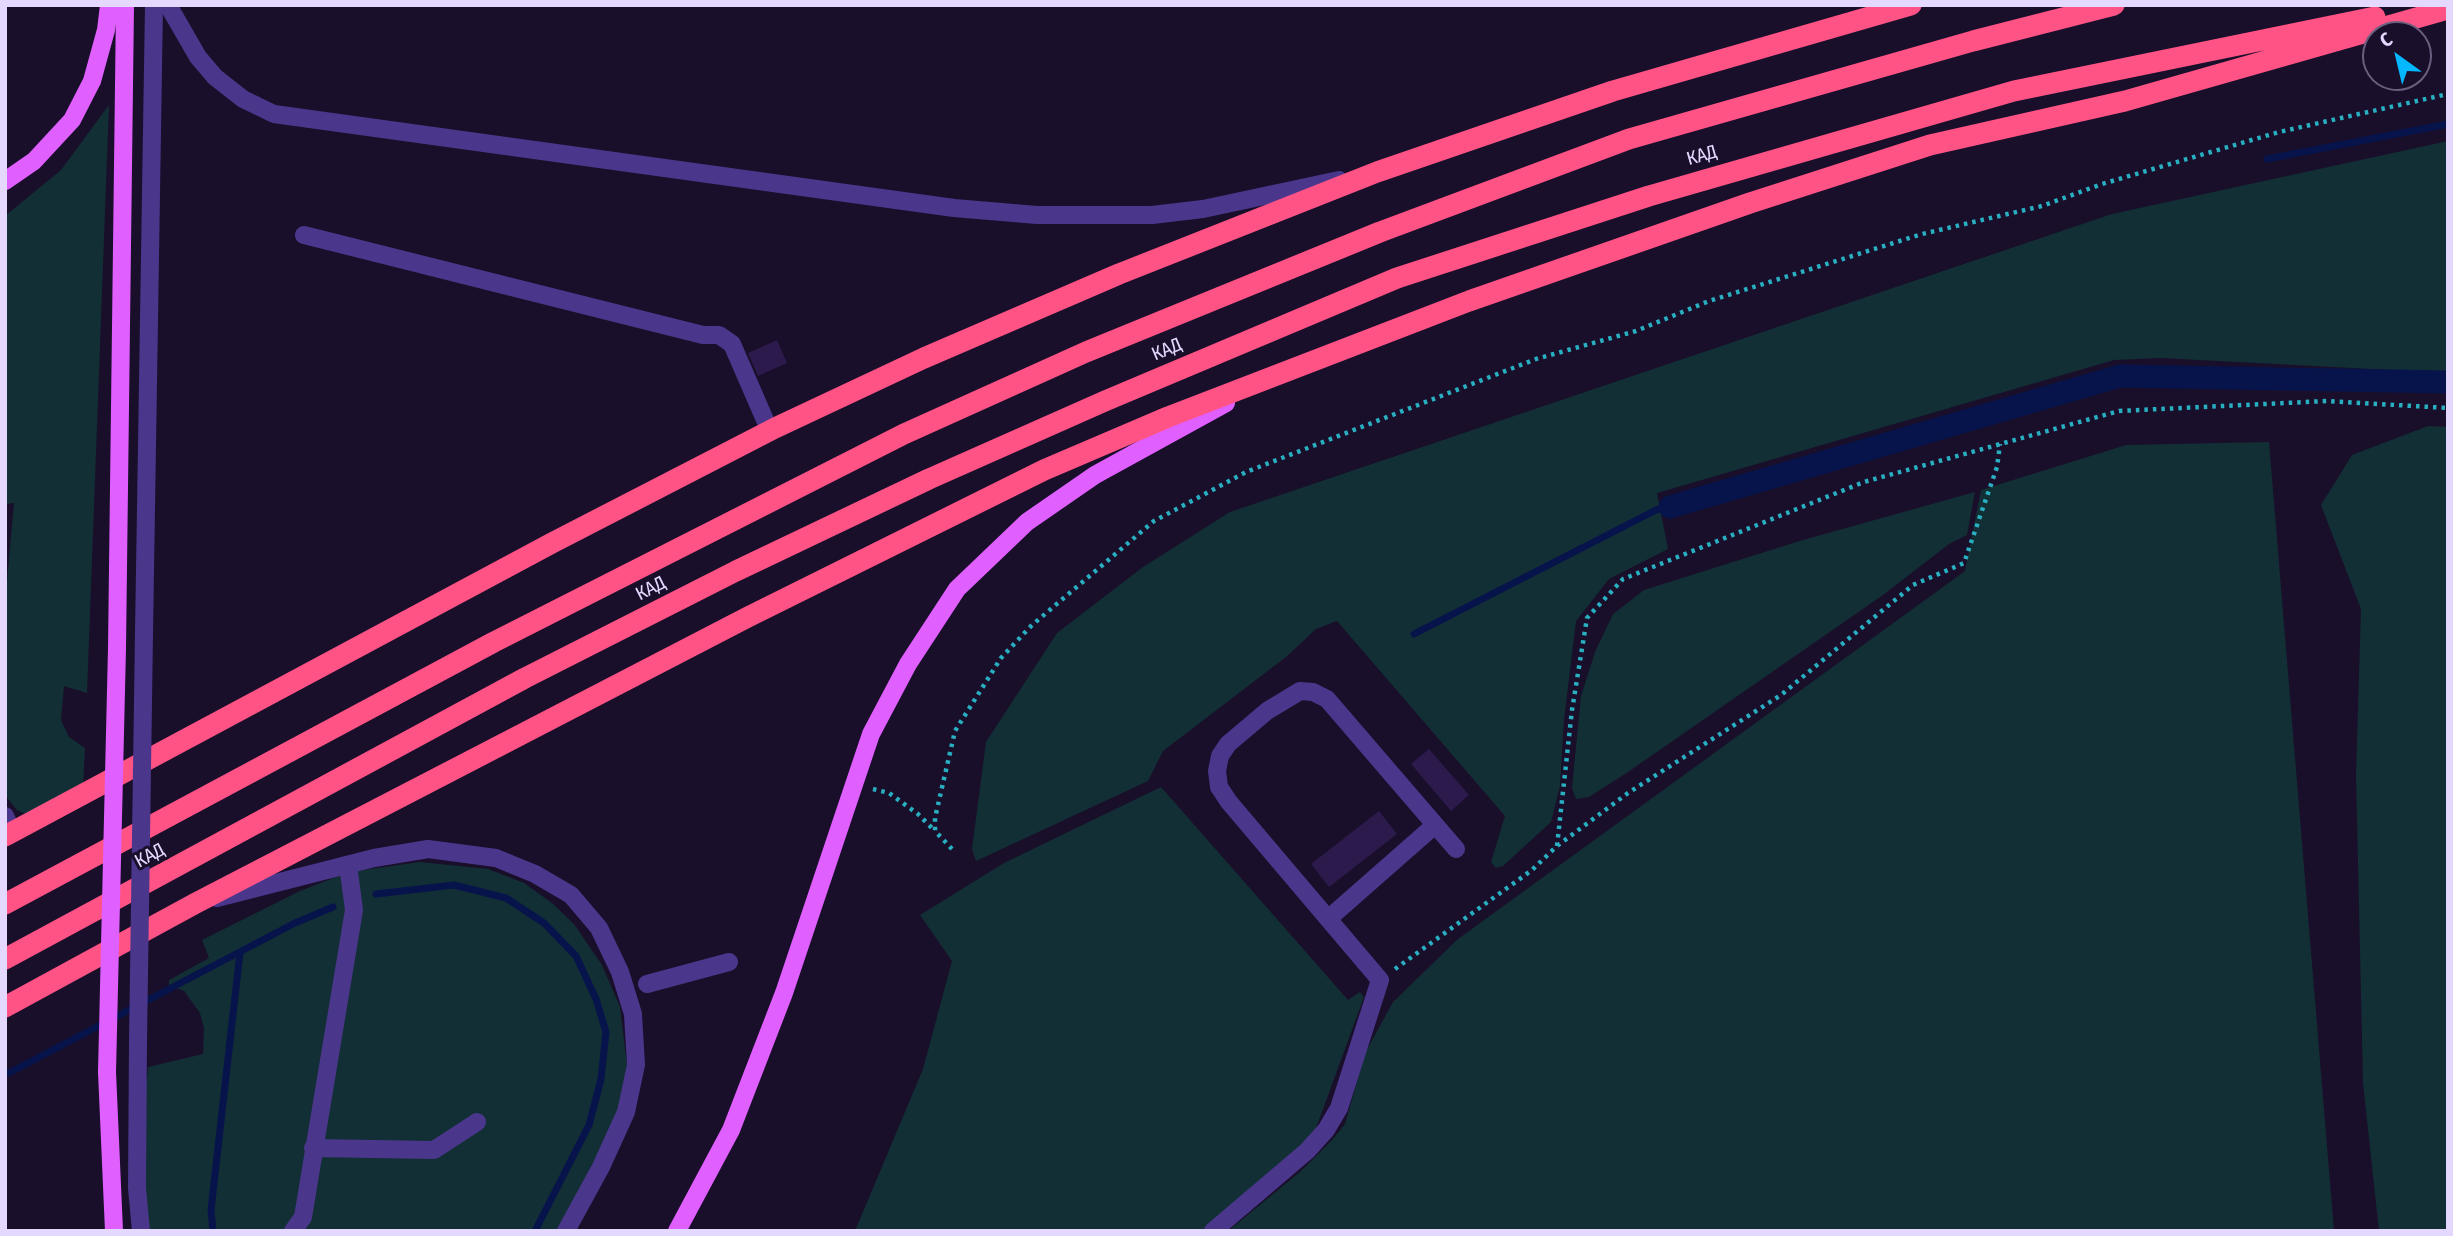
<!DOCTYPE html>
<meta charset="utf-8">
<style>
body{margin:0}
#map{position:relative;width:2453px;height:1236px;overflow:hidden;background:#190f2a;font-family:"Fira Sans Condensed",sans-serif}
canvas{display:block}
.frame{position:absolute;inset:0;border:7px solid #e4d8ff;pointer-events:none}
.north{position:absolute;left:2362px;top:21px;width:70px;height:70px;box-sizing:border-box;background:#190f2a;border:2px solid #6a5f7f;border-radius:50%;rotate:326deg;font-size:19px;font-weight:700;line-height:28px;text-align:center;color:#e4d8ff}
.north::after{content:'';display:block;margin:auto;width:24px;height:32px;background:#04b8ff;clip-path:polygon(50% 0,100% 100%,50% 72%,0 100%)}
</style>
<div id="map">
<canvas width="2453" height="1236"></canvas>
<div class="frame"></div>
<div class="north">С</div>
</div>
<script>
const g = document.querySelector('canvas').getContext('2d');
g.lineJoin = 'round';
function paint(path, color) {
  g.fillStyle = color;
  g.fill(path, 'evenodd');
}
function toPath(rows) {
  const path = new Path2D();
  for (const r of rows) {
    path.moveTo(r[0], r[1]);
    for (let i = 2; i < r.length; i += 2) path.lineTo(r[i], r[i + 1]);
  }
  return path;
}
function stroke(path, color, width, dash) {
  g.strokeStyle = color;
  g.lineWidth = width;
  g.lineCap = dash ? 'butt' : 'round';
  g.setLineDash(dash || []);
  g.stroke(path);
}
function write(font, color, halo, rows, align = 'center') {
  g.font = font + ' "Fira Sans Condensed",sans-serif';
  g.lineWidth = 6;
  g.setLineDash([]);
  g.textBaseline = 'middle';
  g.strokeStyle = halo;
  g.fillStyle = color;
  for (const [text, x, y, turn = 0] of rows) {
    g.save();
    g.translate(x, y);
    g.rotate((+turn || 0) * Math.PI / 180);
    g.textAlign = isNaN(turn) ? turn : align;
    if (halo) g.strokeText(text, 0, 0);
    g.fillText(text, 0, 0);
    g.restore();
  }
}
const green = toPath([
 [109,105,87,693,64,686,61,720,69,737,85,748,83,787,28,815,17,810,5,795,5,604,14,503,5,504,5,216,61,170],
 [2448,141,2448,373,2161,358,2114,360,1657,493,1668,549,1609,579,1576,621,1564,720,1560,786,1551,822,1503,866,1496,868,1491,862,1505,816,1337,621,1316,629,1286,657,1163,751,1148,781,976,861,972,849,986,742,1057,633,1143,567,1230,512,2112,214],
 [2428,426,2448,427,2448,1231,2379,1231,2363,1083,2356,775,2361,609,2321,505,2352,455],
 [2269,442,2334,1231,1228,1231,1301,1171,1333,1139,1345,1124,1365,1053,1393,1002,1458,939,1965,571,1981,490,2126,445],
 [1975,492,1967,535,1949,544,1883,595,1628,772,1589,797,1576,799,1572,788,1581,696,1595,652,1613,614,1644,590,1803,540],
 [1161,787,1348,1000,1360,992,1364,997,1315,1131,1305,1144,1203,1231,855,1231,923,1069,952,961,920,915,1004,863],
 [420,862,488,869,524,883,552,903,574,924,602,965,620,1007,627,1065,617,1115,606,1143,560,1231,147,1231,143,1183,145,1101,148,1067,203,1054,204,1028,200,1013,184,991,169,985,169,980,209,958,202,940,300,891,349,872]
]);
const stream = toPath([
 [2267,159,2448,124],
 [1414,634,1656,510,1670,507],
 [376,894,454,885,506,898,544,923,576,956,596,999,606,1032,601,1079,589,1125,535,1231],
 [5,1075,295,923,333,907],
 [213,1231,211,1210,240,952]
]);
const canal = toPath([
 [1670,507,2120,376,2448,382]
]);
const building = toPath([
 [777,340,787,363,758,376,748,353],
 [1429,749,1469,795,1451,811,1411,764],
 [1379,811,1397,834,1329,887,1311,864]
]);
const path = toPath([
 [873,789,889,793,918,814,934,830],
 [1557,846,1572,710,1587,618,1623,579,1864,482,2119,411,2327,401,2448,408],
 [952,849,935,831,935,818,955,731,1001,658,1031,626,1154,521,1246,472,1536,359,1636,331,1709,301,1922,234,2042,206,2102,184,2279,132,2448,94],
 [1395,969,1532,870,1557,846,1628,793,1781,695,1913,585,1964,563,1997,467,2000,444]
]);
const minor = toPath([
 [168,5,198,57,215,77,243,99,274,114,954,208,1037,215,1152,215,1203,209,1339,180],
 [304,235,703,335,719,335,732,344,765,420],
 [144,633,154,5],
 [5,816,10,827],
 [217,898,374,858,428,849,496,858,535,874,571,895,599,928,620,972,633,1014,636,1065,626,1112,601,1167,566,1231],
 [1328,919,1435,825],
 [647,984,729,962],
 [138,1041,137,1188,141,1231],
 [313,1148,434,1150,477,1122],
 [293,1231,303,1217,354,910,349,872],
 [1213,1231,1307,1151,1326,1130,1339,1108,1380,980,1229,802,1219,787,1217,771,1220,756,1228,744,1267,711,1300,691,1313,692,1327,699,1456,849]
]);
const major = toPath([
 [5,181,34,161,72,120,92,81,106,30,109,5],
 [117,648,125,5],
 [107,1072,114,1231],
 [677,1231,731,1130,784,993,871,734,908,664,957,589,1027,522,1095,475,1226,403]
]);
const highway = toPath([
 [5,836,552,543,775,428,924,358,1119,274,1377,172,1613,91,1911,5],
 [5,904,494,642,904,434,1086,352,1380,232,1629,139,1973,41,2114,5],
 [5,959,525,678,736,571,929,479,1105,401,1397,278,1649,196,2014,91,2375,17],
 [5,1007,196,903,748,617,1044,470,1168,417,1469,301,1750,203,1930,145,2125,101,2448,9]
]);
const minorBridge = toPath([
 [138,1041,144,633]
]);
const majorBridge = toPath([
 [107,1072,117,648]
]);
const streetNames = [
 ["КАД",1702,156,-16],
 ["КАД",1167,350,-23],
 ["КАД",651,589,-27],
 ["КАД",150,856,-28]
];
paint(green, '#122f35');
stroke(stream, '#07144b', 7);
stroke(canal, '#07144b', 23);
paint(building, '#2d1a4c');
stroke(path, '#29afc2', 4.5, [3.5, 5]);
stroke(minor, '#4a378c', 18);
stroke(major, '#e05fff', 18);
stroke(highway, '#ff5386', 21);
stroke(minorBridge, '#4a378c', 18);
stroke(majorBridge, '#e05fff', 18);
write('19px', '#e4d8ff', '#190f2a', streetNames);
</script>
